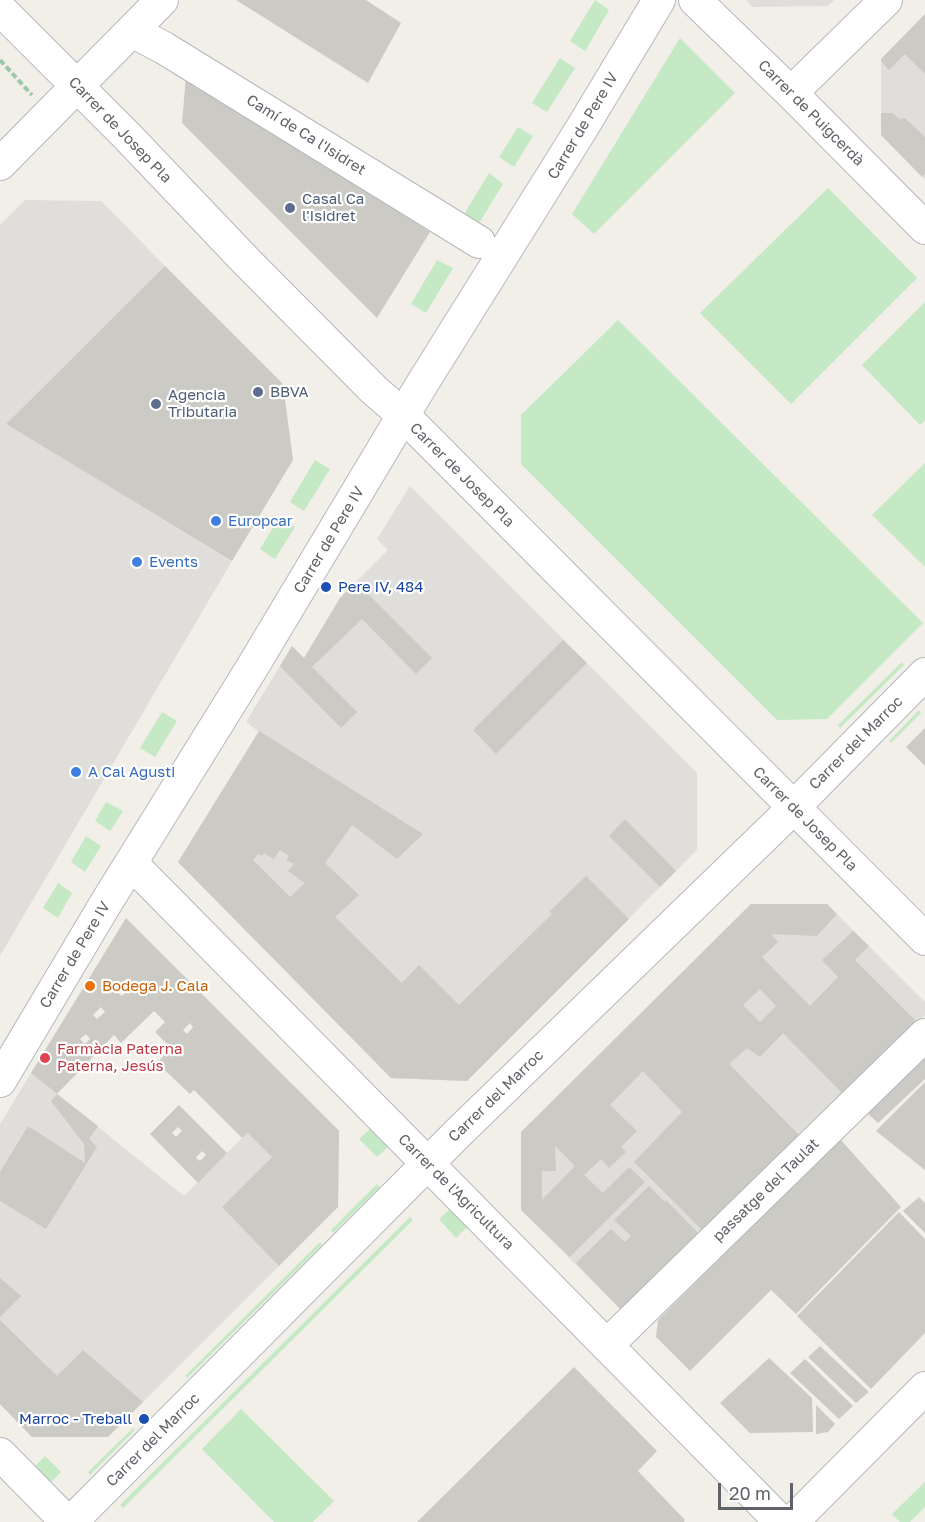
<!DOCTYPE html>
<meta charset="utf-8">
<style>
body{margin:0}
#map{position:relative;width:925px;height:1522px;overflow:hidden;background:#f1efe8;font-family:"Golos Text",sans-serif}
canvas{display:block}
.scale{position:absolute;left:718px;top:1483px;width:75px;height:27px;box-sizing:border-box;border:3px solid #5f6368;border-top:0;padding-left:8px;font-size:18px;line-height:21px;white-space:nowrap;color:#5f6368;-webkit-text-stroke:4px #fff;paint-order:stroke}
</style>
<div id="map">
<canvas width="925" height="1522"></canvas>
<div class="scale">20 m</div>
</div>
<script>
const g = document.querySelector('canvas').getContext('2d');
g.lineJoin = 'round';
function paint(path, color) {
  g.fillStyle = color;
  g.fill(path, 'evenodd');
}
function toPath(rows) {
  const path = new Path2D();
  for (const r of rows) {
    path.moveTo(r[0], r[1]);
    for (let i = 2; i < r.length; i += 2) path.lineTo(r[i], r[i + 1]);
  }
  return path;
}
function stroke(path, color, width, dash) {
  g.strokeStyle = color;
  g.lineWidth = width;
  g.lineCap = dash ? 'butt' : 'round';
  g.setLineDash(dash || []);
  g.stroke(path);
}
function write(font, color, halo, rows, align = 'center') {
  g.font = font + ' "Golos Text",sans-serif';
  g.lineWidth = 4.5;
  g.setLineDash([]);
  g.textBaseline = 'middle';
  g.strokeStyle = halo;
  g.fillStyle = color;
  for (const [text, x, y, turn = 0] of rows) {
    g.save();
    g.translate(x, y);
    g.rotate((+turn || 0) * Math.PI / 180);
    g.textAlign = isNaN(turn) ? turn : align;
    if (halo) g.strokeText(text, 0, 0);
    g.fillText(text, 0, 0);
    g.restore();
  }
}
const industrial = toPath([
 [746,0,834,0,828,6,752,7],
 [925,16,925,179,881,135,881,59],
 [25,200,101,201,165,266,6,424,232,561,0,956,0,225],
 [410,486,697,773,697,850,467,1081,391,1078,178,862,259,732,246,722,292,646,304,658,340,598,388,550,377,539],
 [751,904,827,904,925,1002,925,1015,624,1313,521,1210,521,1132],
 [31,1073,184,1196,294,1086,339,1131,338,1207,108,1437,32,1437,0,1404,0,1124]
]);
const green = toPath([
 [595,0,609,10,585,51,570,41],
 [680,38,735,93,594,234,572,214],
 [560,58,575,68,547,112,532,103],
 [518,127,533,136,514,167,499,157],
 [489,173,503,184,478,225,463,216],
 [828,188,917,278,791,404,700,313],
 [437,260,453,268,426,313,411,304],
 [925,302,925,420,920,425,862,365],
 [618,320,923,623,827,719,777,720,521,464,521,415],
 [315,460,330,469,304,511,290,502],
 [925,463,925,567,872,515],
 [279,517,295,527,275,559,260,549],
 [902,662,904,665,840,728,838,725],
 [919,710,921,713,891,743,889,741],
 [162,712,177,721,155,757,140,748],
 [106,802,123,811,110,831,95,821],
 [86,836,101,846,85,872,71,862],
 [58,883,72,893,58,918,43,908],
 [373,1126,390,1145,377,1157,359,1139],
 [377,1184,380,1187,333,1233,331,1230],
 [452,1207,470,1224,456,1238,439,1219],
 [410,1217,413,1220,123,1508,120,1505],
 [320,1242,322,1245,187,1378,185,1376],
 [241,1409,334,1501,313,1522,274,1522,202,1449],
 [133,1428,135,1430,90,1475,88,1472],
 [45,1456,61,1472,48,1485,32,1469],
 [925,1482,925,1507,910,1522,900,1522,892,1514]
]);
const building = toPath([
 [236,0,366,0,401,23,368,83],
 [925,14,925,74,905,54,889,70,881,61,881,59],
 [186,76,430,232,377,318,182,123],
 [881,113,893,113,899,119,905,118,925,137,925,174,922,177,881,135],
 [165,266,283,384,293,460,232,561,6,424],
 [356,582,432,658,416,674,362,619,312,667,357,712,341,728,280,666,292,646,304,658,340,598],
 [563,640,587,663,496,754,473,730],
 [925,728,925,766,906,747],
 [259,731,423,834,397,859,352,825,325,863,359,895,335,917,402,983,419,965,459,1005,552,914,549,912,586,876,629,919,467,1081,391,1078,178,862],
 [280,850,289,856,286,860,294,864,288,871,305,883,290,897,253,860,258,854,262,856,264,853,274,859],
 [625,819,676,871,660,887,609,836],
 [751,904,827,904,837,914,817,936,771,934,778,942,762,957,810,1006,838,977,822,960,853,931,869,946,855,960,917,1022,844,1095,783,1033,760,1057,747,1048,729,1064,801,1137,705,1233,634,1162,682,1112,643,1071,610,1105,637,1131,621,1147,626,1152,609,1168,601,1159,584,1175,603,1193,629,1167,645,1182,570,1257,521,1210,521,1132],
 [760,989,776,1006,760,1022,743,1005],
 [555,1146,575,1166,542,1200,542,1171,556,1171],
 [126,918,339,1131,338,1207,279,1266,222,1207,272,1157,248,1133,242,1138,194,1090,190,1094,157,1063,171,1048,155,1032,165,1022,154,1011,121,1043,114,1035,57,1094,31,1073],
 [126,983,130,987,122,996,117,992],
 [101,1007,105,1012,97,1019,93,1015],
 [190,1023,193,1027,187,1034,183,1030],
 [86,1034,90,1039,85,1044,80,1039],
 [922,1058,925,1060,925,1079,878,1123,867,1113],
 [925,1082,925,1170,876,1131],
 [57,1094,98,1126,89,1139,97,1147,46,1229,0,1201,0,1172,28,1126,85,1163,84,1144,51,1101],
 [179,1105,227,1153,198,1183,150,1134],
 [178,1127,182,1131,176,1137,172,1133],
 [202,1151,206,1155,200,1161,196,1158],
 [840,1139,901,1207,796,1314,771,1290,690,1371,656,1337,658,1320],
 [649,1186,665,1202,666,1200,701,1236,624,1313,576,1263,611,1229,625,1242,631,1236,614,1220],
 [919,1197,925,1203,925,1233,903,1211],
 [899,1212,925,1239,925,1333,871,1389,797,1316],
 [0,1278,21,1296,0,1317],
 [0,1320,57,1376,83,1350,143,1402,108,1437,32,1437,0,1404],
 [820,1346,869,1392,856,1403,808,1357],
 [769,1358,812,1398,813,1432,750,1433,720,1403],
 [805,1359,853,1406,839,1419,790,1373],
 [574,1367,657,1451,638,1471,685,1520,684,1522,417,1522],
 [816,1405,835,1424,828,1432,816,1434]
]);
const path = toPath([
 [0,60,32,95]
]);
const minor = toPath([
 [695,0,791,93,925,228],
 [0,9,127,136,246,261,374,390,404,416,925,939],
 [132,31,164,48,479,242],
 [791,93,886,0],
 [0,164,162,0],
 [131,863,781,1522],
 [0,1081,106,903,250,671,422,384,582,128,659,0],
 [607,1345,925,1035],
 [0,1454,67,1522],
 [71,1522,457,1134,778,823,925,674],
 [792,1522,925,1388]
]);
const markers = [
 [290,208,6,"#5c6f8a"],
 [258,392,6,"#5c6f8a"],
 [156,404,6,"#5c6f8a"],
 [216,521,6,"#3f7fe0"],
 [137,562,6,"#3f7fe0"],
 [326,587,6,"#1a4fb4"],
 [76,772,6,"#3f7fe0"],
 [90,986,6,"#e8710a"],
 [45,1058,6,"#e0444e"],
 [144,1419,6,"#1a4fb4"]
];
const streetNames = [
 ["Carrer de Puigcerdà",811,113,45],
 ["Carrer de Pere IV",583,126,-59],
 ["Carrer de Josep Pla",120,130,46],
 ["Camí de Ca l'Isidret",306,135,32],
 ["Carrer de Josep Pla",462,475,45],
 ["Carrer de Pere IV",329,540,-59],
 ["Carrer del Marroc",856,743,-45],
 ["Carrer de Josep Pla",805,819,45],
 ["Carrer de Pere IV",75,955,-59],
 ["Carrer del Marroc",496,1096,-44],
 ["passatge del Taulat",766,1190,-44],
 ["Carrer de l'Agricultura",456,1192,45],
 ["Carrer del Marroc",153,1440,-45]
];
const serviceNames = [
 ["Casal Ca",302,199],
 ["l'Isidret",302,216],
 ["BBVA",270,392],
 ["Agencia",168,395],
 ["Tributaria",168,412]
];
const shopNames = [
 ["Europcar",228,521],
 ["Events",149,562],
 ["A Cal Agusti",88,772]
];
const transitNames = [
 ["Pere IV, 484",338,587],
 ["Marroc - Treball",132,1419,"right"]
];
const foodNames = [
 ["Bodega J. Cala",102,986]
];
const healthNames = [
 ["Farmàcia Paterna",57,1049],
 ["Paterna, Jesús",57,1066]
];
paint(industrial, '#e0deda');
paint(green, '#c5e8c5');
paint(building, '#cccac5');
stroke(minor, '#b5b8bc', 34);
stroke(path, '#9cc7a9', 4, [6, 3]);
stroke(minor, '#fff', 32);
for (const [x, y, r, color] of markers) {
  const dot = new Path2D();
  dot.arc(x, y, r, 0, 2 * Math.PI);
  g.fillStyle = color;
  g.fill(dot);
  stroke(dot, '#fff', 2);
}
write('15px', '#5f6368', '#fff', streetNames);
write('15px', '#4e5e75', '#fff', serviceNames, 'left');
write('15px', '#366cbe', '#fff', shopNames, 'left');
write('15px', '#164399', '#fff', transitNames, 'left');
write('15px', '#c56008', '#fff', foodNames, 'left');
write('15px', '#be3a42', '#fff', healthNames, 'left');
</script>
